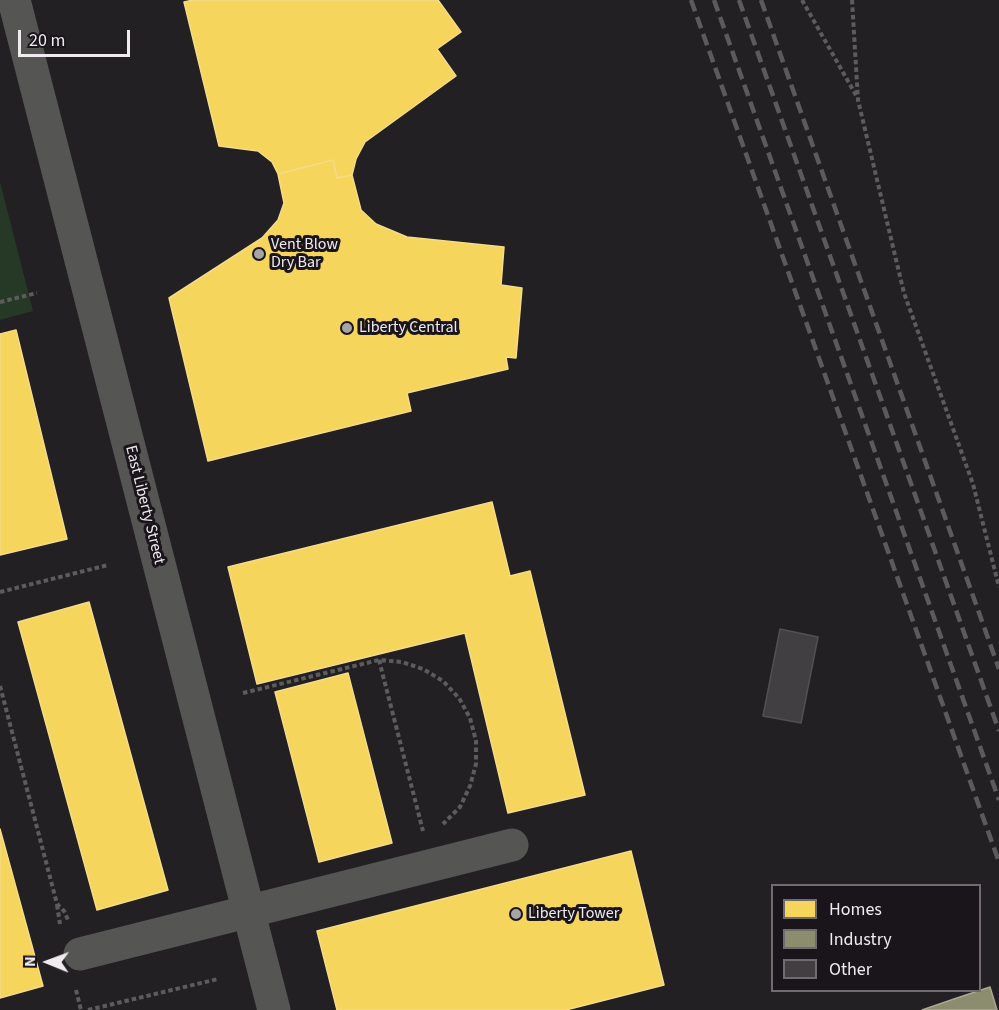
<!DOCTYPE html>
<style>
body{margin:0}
#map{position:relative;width:999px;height:1010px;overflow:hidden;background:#222023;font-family:"Source Sans 3",sans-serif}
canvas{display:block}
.legend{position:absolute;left:771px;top:884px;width:210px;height:108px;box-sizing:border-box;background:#1a151a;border:2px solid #6f6b6f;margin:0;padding:8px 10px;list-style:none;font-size:18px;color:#efebef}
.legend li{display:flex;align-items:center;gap:12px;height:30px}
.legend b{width:30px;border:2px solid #6f6b6f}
.north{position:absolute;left:18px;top:932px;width:60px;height:60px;-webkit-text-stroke:4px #1a151a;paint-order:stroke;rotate:271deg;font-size:16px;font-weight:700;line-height:24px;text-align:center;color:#efebef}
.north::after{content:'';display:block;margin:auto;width:21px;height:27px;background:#efebef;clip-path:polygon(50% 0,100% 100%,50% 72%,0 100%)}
.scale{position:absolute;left:18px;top:30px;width:112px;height:27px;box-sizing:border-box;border:3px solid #efebef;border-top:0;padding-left:8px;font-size:18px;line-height:21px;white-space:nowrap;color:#efebef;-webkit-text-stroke:4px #1a151a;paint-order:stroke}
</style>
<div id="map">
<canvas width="999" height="1010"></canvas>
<ul class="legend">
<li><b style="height:16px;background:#f6d55c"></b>Homes</li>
<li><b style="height:16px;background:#8c8c6e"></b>Industry</li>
<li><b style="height:16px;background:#413f41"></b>Other</li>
</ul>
<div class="north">N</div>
<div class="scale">20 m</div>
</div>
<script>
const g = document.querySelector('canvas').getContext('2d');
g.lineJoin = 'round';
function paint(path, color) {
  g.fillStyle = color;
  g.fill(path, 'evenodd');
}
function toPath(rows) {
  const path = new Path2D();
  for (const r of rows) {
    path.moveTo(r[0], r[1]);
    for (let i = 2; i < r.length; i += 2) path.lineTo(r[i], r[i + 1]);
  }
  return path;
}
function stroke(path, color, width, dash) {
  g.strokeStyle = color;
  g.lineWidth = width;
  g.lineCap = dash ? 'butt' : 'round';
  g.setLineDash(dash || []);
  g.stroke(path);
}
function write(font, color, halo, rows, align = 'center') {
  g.font = font + ' "Source Sans 3",sans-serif';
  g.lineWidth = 6;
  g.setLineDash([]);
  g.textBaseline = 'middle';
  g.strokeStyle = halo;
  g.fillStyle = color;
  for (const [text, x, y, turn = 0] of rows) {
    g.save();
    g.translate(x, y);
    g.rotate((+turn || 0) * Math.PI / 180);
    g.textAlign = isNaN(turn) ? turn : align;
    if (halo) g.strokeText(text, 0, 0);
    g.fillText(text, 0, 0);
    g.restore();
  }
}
const green = toPath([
 [0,182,33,311,0,320]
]);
const homes = toPath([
 [193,0,438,0,461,32,437,49,456,76,365,142,356,159,352,175,337,178,333,160,278,174,272,162,258,151,219,146,184,2,193,0],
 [333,160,337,178,352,175,361,210,376,224,407,237,504,247,501,285,522,288,516,358,506,357,508,369,407,393,411,411,208,461,169,298,262,238,278,220,284,203,278,174,333,160],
 [16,330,67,539,0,555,0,334,16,330],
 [492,502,510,576,530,571,585,795,508,813,465,633,257,684,228,567,492,502],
 [89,602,168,890,97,910,18,622,89,602],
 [348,673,392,843,319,862,275,692,348,673],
 [0,829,43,986,0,998,0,829],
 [631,851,664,985,566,1010,337,1010,317,931,631,851]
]);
const industry = toPath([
 [990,987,997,1010,922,1010,954,999,990,987]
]);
const building = toPath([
 [780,629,818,637,801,723,763,716,780,629]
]);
const path = toPath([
 [802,0,857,97],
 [852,0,858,100,904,293,973,484,999,587],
 [0,302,37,293],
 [0,592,108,565],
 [379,660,423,831],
 [0,686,57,904,64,911,68,920],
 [243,693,379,660,402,662,423,669,443,681,459,698,470,718,476,741,476,764,470,786,460,807,443,824],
 [57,905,60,924],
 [76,990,81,1010],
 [88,1010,218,979]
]);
const minor = toPath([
 [14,0,274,1010],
 [80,954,512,845]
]);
const rail = toPath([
 [691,0,999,862],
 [714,0,999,800],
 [739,0,999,731],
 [761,0,999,669]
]);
const markers = [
 [259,254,6,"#a7a4a8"],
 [347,328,6,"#a7a4a8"],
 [516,914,6,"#a7a4a8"]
];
const poiNames = [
 ["Vent Blow",271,245],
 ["Dry Bar",271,263],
 ["Liberty Central",359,328],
 ["Liberty Tower",528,914]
];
const streetNames = [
 ["East Liberty Street",144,505,76]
];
paint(green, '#263927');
paint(homes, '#f6d55c');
stroke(homes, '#f4dc88', 1.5);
paint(industry, '#8c8c6e');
stroke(industry, '#aaa895', 1.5);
paint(building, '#413f41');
stroke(building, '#525053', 1.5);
stroke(path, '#5d5c5d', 4, [4.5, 3]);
stroke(minor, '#555554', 33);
stroke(rail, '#5c5a5b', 4.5, [12, 6]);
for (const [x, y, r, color] of markers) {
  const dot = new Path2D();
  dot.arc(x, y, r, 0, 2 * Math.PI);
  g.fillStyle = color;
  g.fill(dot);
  stroke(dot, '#1a151a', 2);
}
write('16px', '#efebef', '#1a151a', poiNames, 'left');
write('16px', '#efebef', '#1a151a', streetNames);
</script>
